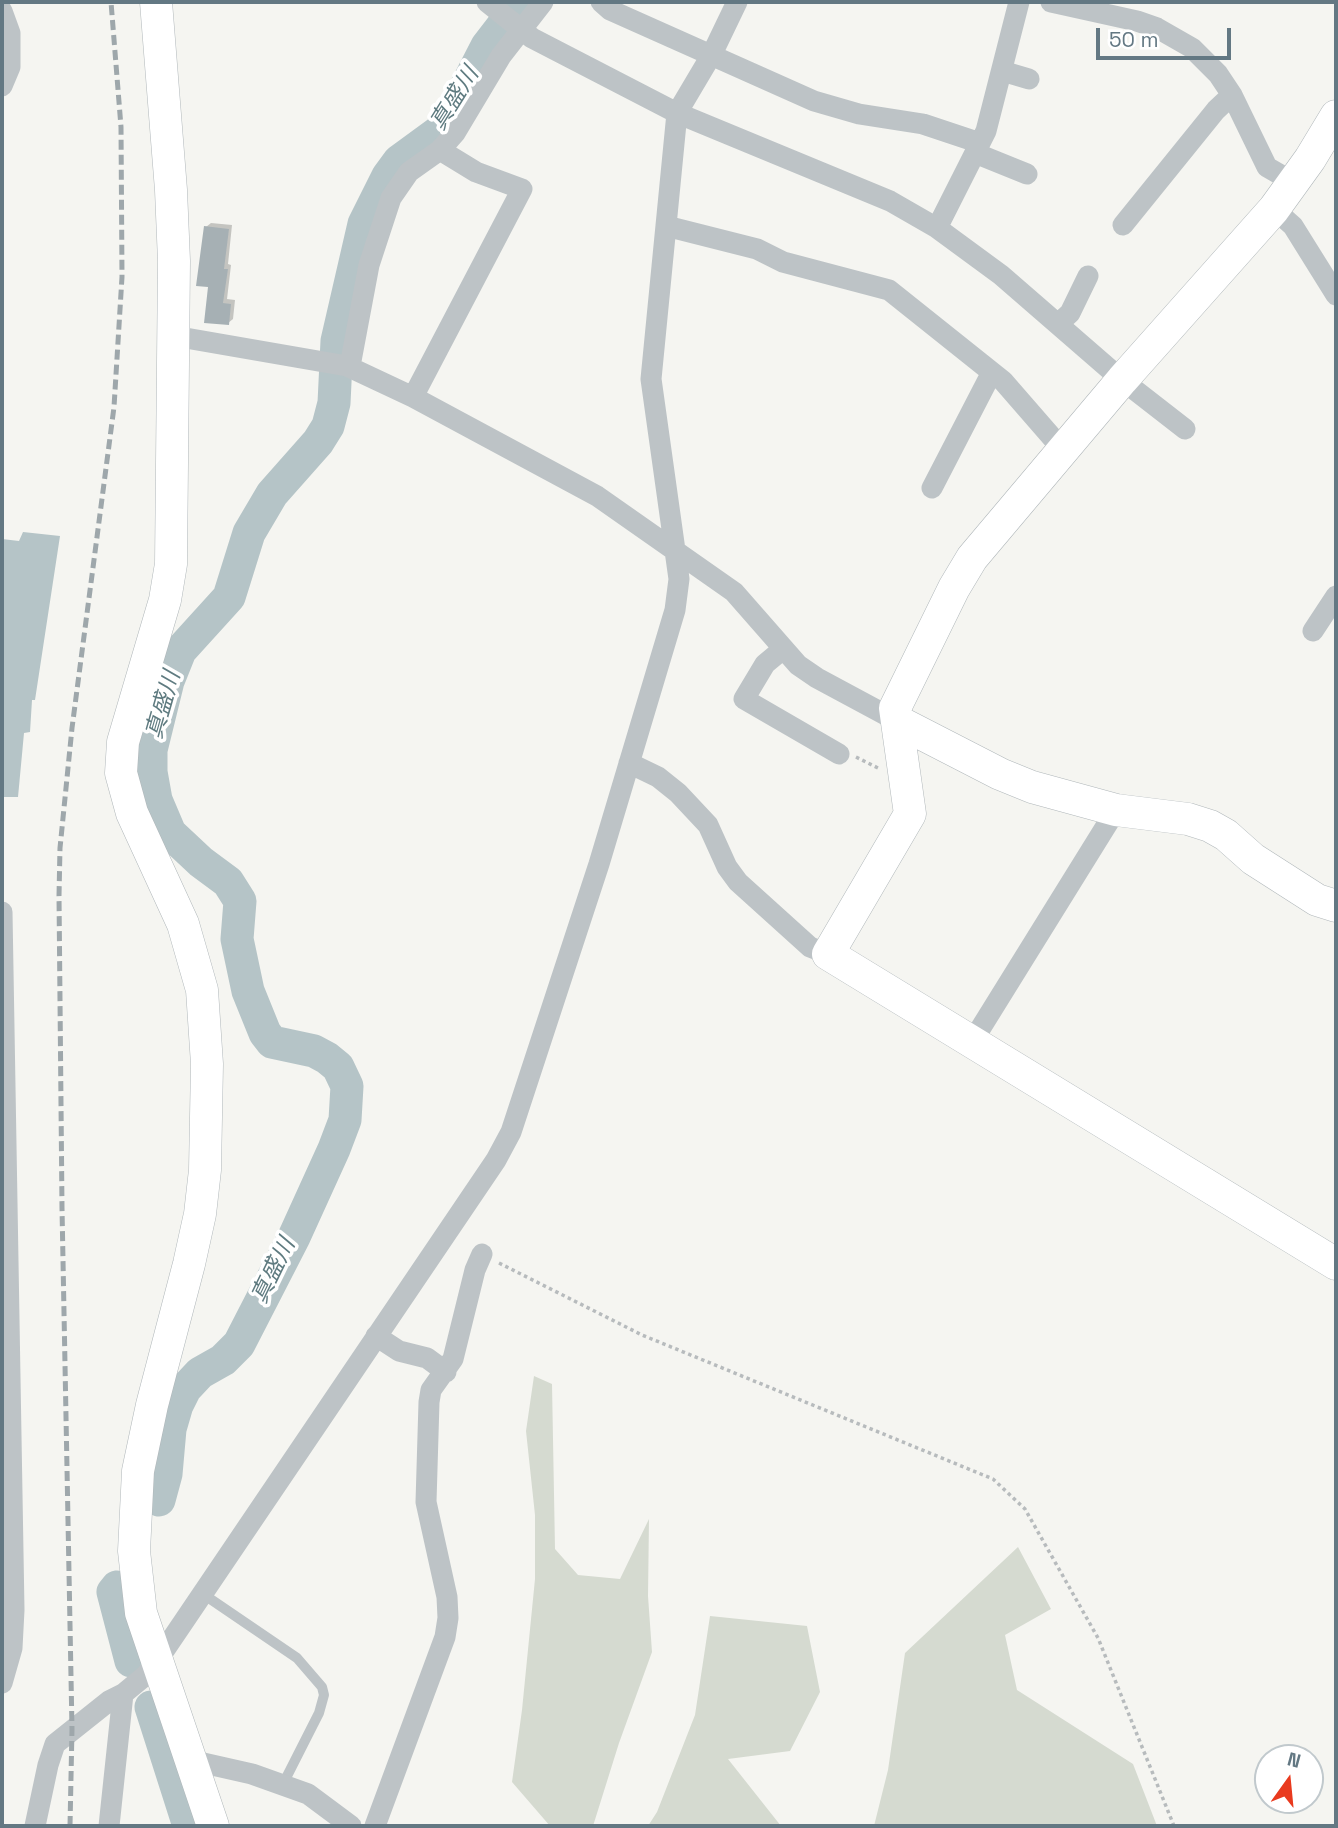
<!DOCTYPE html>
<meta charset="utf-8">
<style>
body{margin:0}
#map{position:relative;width:1338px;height:1828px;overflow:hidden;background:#f5f5f1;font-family:"Space Grotesk",sans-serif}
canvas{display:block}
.frame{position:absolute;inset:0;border:4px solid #637883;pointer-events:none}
.north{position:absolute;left:1254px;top:1744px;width:70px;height:70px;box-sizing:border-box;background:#fff;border:2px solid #c1c9cd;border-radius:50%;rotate:15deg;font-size:19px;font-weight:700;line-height:28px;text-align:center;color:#637883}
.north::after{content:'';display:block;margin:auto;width:24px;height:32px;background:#e93a1e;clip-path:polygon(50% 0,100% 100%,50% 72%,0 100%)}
.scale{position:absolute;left:1096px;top:28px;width:135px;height:32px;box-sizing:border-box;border:4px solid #637883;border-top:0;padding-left:9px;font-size:21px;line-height:24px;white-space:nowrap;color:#637883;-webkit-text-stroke:5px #fff;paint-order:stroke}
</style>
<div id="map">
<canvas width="1338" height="1828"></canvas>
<div class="frame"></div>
<div class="north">N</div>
<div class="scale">50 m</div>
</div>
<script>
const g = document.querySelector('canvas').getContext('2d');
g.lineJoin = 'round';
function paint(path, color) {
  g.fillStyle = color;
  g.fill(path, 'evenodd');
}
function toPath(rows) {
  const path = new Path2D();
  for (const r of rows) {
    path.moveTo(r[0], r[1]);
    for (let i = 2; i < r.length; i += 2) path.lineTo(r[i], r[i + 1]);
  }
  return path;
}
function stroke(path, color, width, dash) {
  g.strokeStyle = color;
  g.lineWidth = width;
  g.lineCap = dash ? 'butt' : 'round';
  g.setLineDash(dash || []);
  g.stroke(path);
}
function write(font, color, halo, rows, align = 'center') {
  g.font = font + ' "Space Grotesk","Noto Sans JP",sans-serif';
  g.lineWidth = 7;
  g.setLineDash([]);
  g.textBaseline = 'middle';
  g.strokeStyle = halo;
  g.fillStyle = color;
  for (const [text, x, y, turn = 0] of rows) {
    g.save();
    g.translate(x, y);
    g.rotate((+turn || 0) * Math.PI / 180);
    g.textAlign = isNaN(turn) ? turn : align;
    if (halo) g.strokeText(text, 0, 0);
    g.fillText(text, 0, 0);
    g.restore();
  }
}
const green = toPath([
 [534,1376,552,1384,555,1549,578,1575,620,1579,649,1519,648,1596,652,1652,619,1743,593,1826,550,1826,512,1782,522,1710,535,1579,535,1515,526,1431],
 [1018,1547,1051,1609,1005,1635,1017,1690,1133,1764,1157,1826,874,1826,888,1770,905,1653],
 [710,1616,807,1626,820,1692,790,1751,728,1759,781,1826,648,1826,657,1812,695,1715]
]);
const water = toPath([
 [23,532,60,536,35,700,32,700,30,732,24,733,18,797,2,797,2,539,19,541]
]);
const shadow = toPath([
 [211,223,232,225,228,264,231,265,227,299,235,300,233,319,228,323,210,286,206,227]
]);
const river = toPath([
 [159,1500,166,1474,170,1429,177,1405,185,1389,200,1373,223,1360,239,1344,294,1237,334,1149,345,1120,347,1086,338,1067,327,1058,314,1051,272,1042,265,1033,248,991,237,939,240,901,228,882,201,862,170,833,156,800,151,772,151,750,168,681,180,651,229,597,249,533,272,494,318,442,328,426,334,403,337,341,364,224,388,176,399,161,440,131,451,116,487,46,521,2],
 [117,1587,113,1592,131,1661],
 [151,1707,189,1826]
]);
const building = toPath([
 [204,226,229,229,224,269,228,269,223,303,231,304,229,325,204,323,208,287,196,286]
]);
const path = toPath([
 [856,757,880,769],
 [499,1263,642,1335,993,1479,1025,1509,1098,1638,1174,1826]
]);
const lane = toPath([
 [203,1594,297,1658,322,1687,324,1695,319,1713,283,1784]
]);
const street = toPath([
 [487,2,532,38,677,113,890,201,937,228,1001,275,1122,380,1185,429],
 [601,2,610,10,814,101,859,114,923,124,980,143],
 [1051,2,1137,21,1157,28,1192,48,1218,74,1232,95,1267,167,1293,182],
 [2,11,10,33,10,67,2,86],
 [1002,71,1029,79],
 [975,153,1027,174],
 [1274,209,1293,226,1336,295],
 [1123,225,1216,110,1232,95],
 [666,226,757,249,783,262,889,290,1003,381,1063,450],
 [937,228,986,131,1019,2],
 [1058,324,1070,313,1088,276],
 [174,336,347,366,413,397,597,496,734,592,798,665,817,678,897,721],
 [350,366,369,265,391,198,409,172,440,150,455,133,501,56,543,2],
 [413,397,522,189,476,172,440,150],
 [932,488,992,372],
 [1313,631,1336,596],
 [783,649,765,664,744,699,839,754],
 [629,763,658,777,678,793,708,825,727,867,738,882,810,947,828,954],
 [2,912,14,1610,12,1648,2,1683],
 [972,1042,1116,810],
 [376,1336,399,1351,427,1358,446,1372],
 [190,1760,252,1774,308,1794,351,1826],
 [35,1826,48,1765,55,1744,109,1701,123,1694,146,1675,157,1661,496,1160,511,1132,599,864,675,610,679,579,651,379,677,113,712,54,737,2],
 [109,1826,123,1694],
 [375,1826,445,1637,448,1618,447,1597,426,1502,429,1402,431,1390,453,1359,475,1270,482,1254]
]);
const secondary = toPath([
 [156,2,171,190,174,261,171,564,165,600,123,742,121,773,132,813,183,924,202,990,207,1064,205,1170,200,1214,189,1264,152,1405,138,1471,134,1551,141,1613,213,1826],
 [1336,116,1310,159,1274,209,1122,380,972,558,954,588,895,708,910,814,828,954,1336,1264],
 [897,721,1000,774,1032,787,1116,810,1188,819,1210,826,1226,835,1253,859,1317,900,1336,906]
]);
const rail = toPath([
 [70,1826,72,1729,62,1208,59,896,60,848,72,728,114,407,122,277,121,127,111,2]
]);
const waterNames = [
 ["真盛川",455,99,-58],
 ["真盛川",164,705,-74],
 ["真盛川",274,1271,-64]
];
paint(green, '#d5dad0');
paint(water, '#b5c4c7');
paint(shadow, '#0003');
stroke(river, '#b5c4c7', 33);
paint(building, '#a6b0b4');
stroke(secondary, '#b0b7ba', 33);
stroke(path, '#b7bbbd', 3.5, [3.5, 3.5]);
stroke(lane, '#bdc3c6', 10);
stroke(street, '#bdc3c6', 21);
stroke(secondary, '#fff', 32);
stroke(rail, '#9ea7ab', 5, [10, 5]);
write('italic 23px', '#5f7b80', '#fff', waterNames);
</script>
